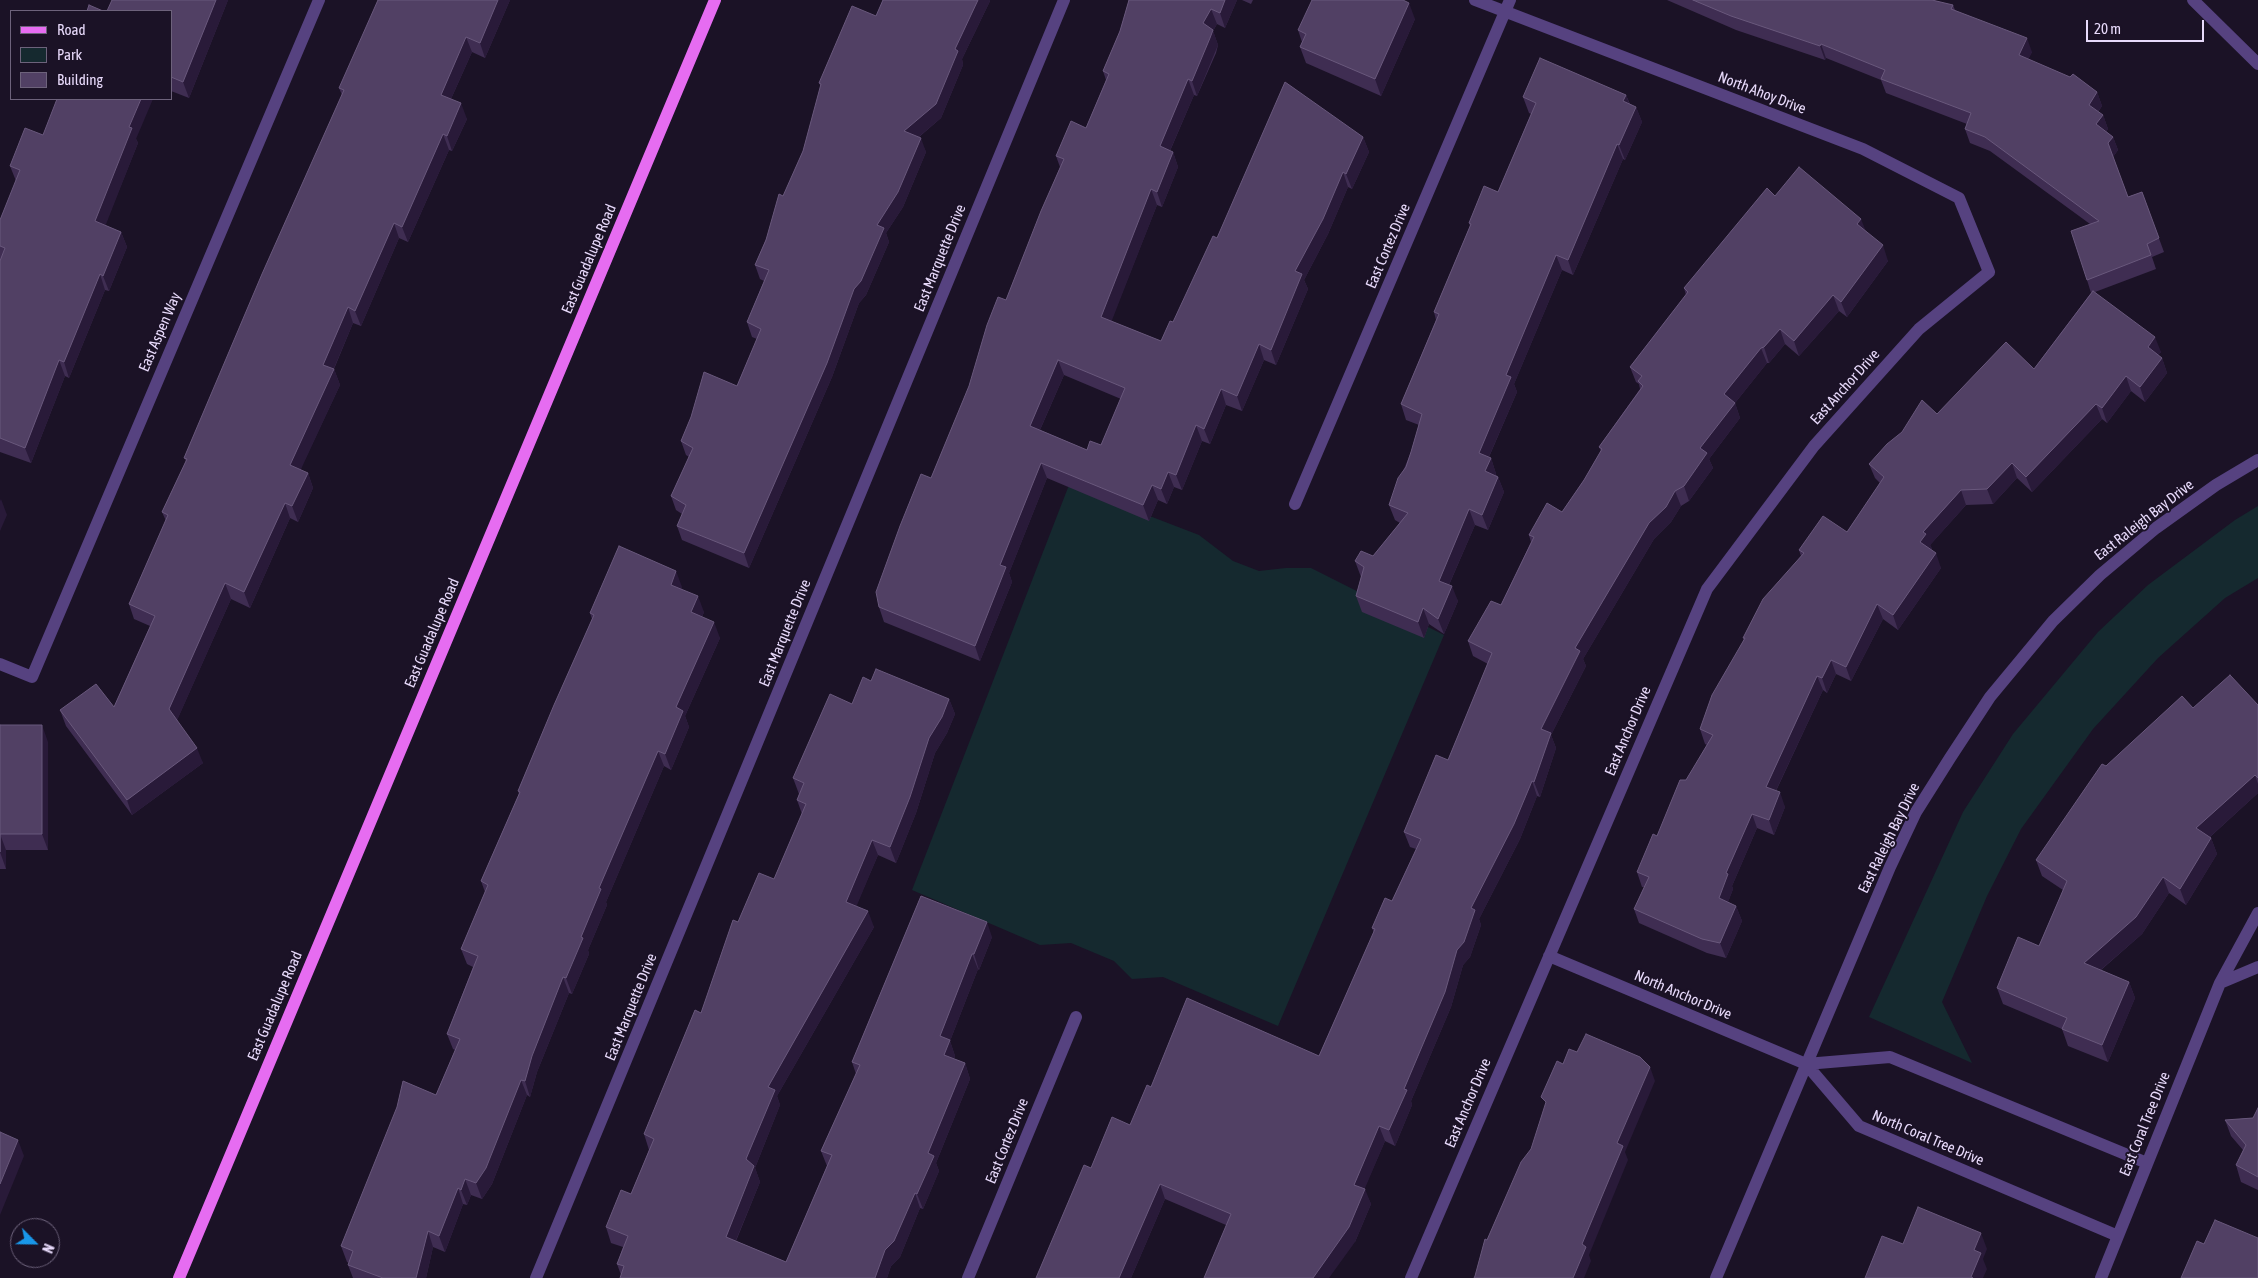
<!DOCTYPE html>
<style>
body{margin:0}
#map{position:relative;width:2258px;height:1278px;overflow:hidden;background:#1b1226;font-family:"Asap Condensed",sans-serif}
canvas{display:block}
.legend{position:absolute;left:10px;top:10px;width:162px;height:90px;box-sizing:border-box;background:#1b1226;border:1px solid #6d627b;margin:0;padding:6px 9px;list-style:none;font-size:15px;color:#e8dafb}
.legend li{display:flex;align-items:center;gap:10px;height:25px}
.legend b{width:25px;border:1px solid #6d627b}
.north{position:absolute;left:10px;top:1218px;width:50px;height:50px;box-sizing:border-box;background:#1b1226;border:1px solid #6d627b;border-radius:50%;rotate:113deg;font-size:14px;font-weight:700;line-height:20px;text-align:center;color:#e8dafb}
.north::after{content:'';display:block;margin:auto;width:18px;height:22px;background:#1997e9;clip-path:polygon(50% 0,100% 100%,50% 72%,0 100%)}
.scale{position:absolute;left:2086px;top:20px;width:118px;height:22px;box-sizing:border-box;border:2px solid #e8dafb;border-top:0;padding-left:6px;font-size:15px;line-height:18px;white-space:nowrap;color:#e8dafb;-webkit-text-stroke:4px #1b1226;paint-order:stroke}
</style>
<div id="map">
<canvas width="2258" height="1278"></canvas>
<ul class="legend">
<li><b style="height:6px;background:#e66cf1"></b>Road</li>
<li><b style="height:14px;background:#15292f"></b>Park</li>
<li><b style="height:14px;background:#514064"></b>Building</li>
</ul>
<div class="north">N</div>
<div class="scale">20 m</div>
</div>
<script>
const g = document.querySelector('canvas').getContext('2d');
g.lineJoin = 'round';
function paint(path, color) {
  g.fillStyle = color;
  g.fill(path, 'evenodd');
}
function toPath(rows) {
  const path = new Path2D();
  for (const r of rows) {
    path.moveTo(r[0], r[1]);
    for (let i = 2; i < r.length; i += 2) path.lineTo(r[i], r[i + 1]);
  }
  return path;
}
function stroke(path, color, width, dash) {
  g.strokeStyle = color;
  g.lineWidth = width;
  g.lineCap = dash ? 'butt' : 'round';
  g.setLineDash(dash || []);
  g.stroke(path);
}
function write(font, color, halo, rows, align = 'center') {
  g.font = font + ' "Asap Condensed",sans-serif';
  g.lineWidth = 4;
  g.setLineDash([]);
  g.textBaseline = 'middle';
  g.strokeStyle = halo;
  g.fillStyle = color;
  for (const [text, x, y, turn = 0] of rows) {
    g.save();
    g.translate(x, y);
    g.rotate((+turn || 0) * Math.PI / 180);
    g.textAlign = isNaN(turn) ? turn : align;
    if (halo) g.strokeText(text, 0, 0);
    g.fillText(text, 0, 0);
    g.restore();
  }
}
const green = toPath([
 [1069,485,1199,535,1233,561,1259,571,1286,568,1311,568,1444,635,1278,1026,1163,977,1132,979,1114,961,1071,943,1040,945,912,890],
 [2258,506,2258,578,2225,598,2158,658,2093,729,2021,829,1987,896,1942,1002,1972,1063,1869,1017,1963,812,2013,734,2098,632,2148,585,2235,520]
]);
const minor = toPath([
 [2193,0,2258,64],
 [1295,504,1510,0],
 [0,664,32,677,319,0],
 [1549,956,1806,1064,1890,1057,2147,1163],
 [2220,983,2258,967],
 [1806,1064,1859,1126,2118,1236],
 [536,1278,1064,0],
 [968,1278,1076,1017],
 [1411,1278,1707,589,1814,446,1919,329,1989,272,1959,198,1863,149,1475,0],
 [1716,1278,1890,867,1916,812,1950,758,1990,697,2053,621,2100,575,2156,528,2216,485,2258,460],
 [2101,1278,2220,983,2258,913]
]);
const major = toPath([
 [179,1278,715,0]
]);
const wall = toPath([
 [228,0,189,98,171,91,171,11],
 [510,0,485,58,472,52,451,99,467,119,452,151,449,150,408,242,399,238,361,326,353,323,334,369,340,385,300,470,308,473,313,488,298,522,290,518,250,608,231,599,177,720,203,763,132,815,66,726,60,710,114,707,150,626,134,619,129,604,166,521,162,512,186,461,184,458,342,95,339,88],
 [883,0,989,0,990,1,962,59,963,65,941,118,919,137,926,152,903,207,886,233,889,242,866,295,859,303,832,377,749,568,682,540,677,526,682,514,676,510,671,496,689,457,686,455,681,441,737,386,757,339,752,337,747,322,764,281,760,279,755,265,803,151,821,87,819,83,876,16],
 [1129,0,1237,0,1225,28,1217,24,1213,31,1218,45,1216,53,1197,96,1194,95,1170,151,1173,152,1178,167,1162,207,1157,205,1111,321,1161,341,1173,322,1217,238,1363,137,1369,152,1352,189,1348,187,1328,234,1304,280,1308,289,1276,365,1264,360,1242,411,1226,405,1210,444,1202,441,1182,490,1174,487,1167,504,1158,500,1149,521,1047,478,1009,573,1012,582,980,661,884,622,879,607,931,478,1006,300,1060,167,1056,156,1086,128,1106,80,1103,71,1120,31],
 [1064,375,1121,399,1101,445,1087,450,1040,430],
 [1242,0,1253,0,1251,4],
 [1667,0,1932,0,1953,5,1955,10,2032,52,2028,59,2097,92,2102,106,2098,112,2103,115,2108,129,2106,131,2113,137,2118,150,2113,157,2128,197,2142,192,2164,252,2152,257,2156,269,2095,292,2161,352,2158,355,2162,358,2167,373,2145,402,2131,391,2107,423,2102,419,2032,492,2017,478,1993,504,1966,505,1930,545,1932,549,1931,550,1941,568,1898,630,1883,619,1851,681,1836,674,1827,693,1823,690,1776,791,1785,807,1774,835,1757,828,1732,886,1733,889,1728,902,1736,906,1742,921,1726,958,1707,953,1639,923,1634,909,1644,887,1642,887,1637,872,1657,836,1686,780,1707,745,1705,744,1700,729,1744,640,1743,638,1801,556,1799,550,1847,532,1880,483,1875,478,1869,464,1937,414,2034,369,2091,293,2087,280,2090,224,1990,151,1970,143,1965,129,1967,124,1886,93,1881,80,1826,58,1825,60,1736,30],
 [1415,19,1381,96,1306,63,1300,47,1302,42,1298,30],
 [1626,95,1630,104,1636,107,1642,122,1625,160,1623,159,1573,275,1562,270,1514,384,1517,392,1489,457,1491,458,1496,474,1496,475,1498,477,1504,492,1488,530,1475,525,1449,585,1458,601,1444,634,1429,624,1424,638,1362,612,1356,596,1361,577,1355,561,1373,556,1400,523,1395,520,1389,505,1411,452,1419,425,1406,420,1401,404,1436,320,1434,312,1470,226,1469,223,1498,192,1531,114,1529,113,1523,97],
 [43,135,136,139,138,143,105,225,121,232,127,247,109,291,105,290,69,378,65,376,31,463,0,452,0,261,1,259,0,259,0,220,16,181,10,166],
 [1775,196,1866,231,1888,261,1847,317,1839,311,1799,356,1785,344,1769,363,1767,363,1735,403,1740,418,1709,459,1713,468,1689,501,1681,506,1671,522,1654,539,1583,659,1586,666,1551,735,1556,748,1540,797,1537,796,1520,839,1479,919,1481,925,1470,957,1463,965,1451,1007,1411,1101,1412,1105,1395,1146,1385,1141,1364,1189,1371,1204,1355,1242,1226,1225,1165,1199,1131,1278,1036,1278,1091,1168,1130,1125,1151,1087,1319,1056,1374,933,1372,928,1392,901,1416,849,1410,847,1404,832,1448,760,1488,664,1473,656,1468,641,1501,605,1531,542,1529,535,1562,512,1584,480,1601,451,1599,447,1640,389,1639,384,1636,382,1630,367,1686,295,1684,288],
 [682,587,681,589,704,612,702,617,720,638,685,716,689,727,671,770,664,766,606,902,607,905,588,950,589,954,572,994,569,993,537,1072,530,1097,527,1095,492,1184,482,1199,471,1195,467,1205,463,1204,445,1252,433,1247,426,1278,353,1278,348,1265,349,1263,347,1262,341,1246,436,1095,455,1050,453,1049,447,1034,473,967,467,964,461,949,485,892,481,881,519,794,518,791,592,619,590,613],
 [871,681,949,699,955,714,947,733,935,753,916,813,896,863,878,855,856,906,874,927,777,1096,780,1105,755,1168,760,1182,736,1241,786,1262,827,1166,821,1151,856,1074,852,1062,921,896,992,937,979,970,978,969,950,1041,955,1056,954,1059,965,1063,970,1079,936,1163,939,1171,923,1209,920,1208,900,1257,891,1266,887,1278,620,1278,621,1275,617,1264,623,1247,611,1243,606,1227,631,1194,649,1150,644,1134,701,1013,738,922,774,879,802,814,797,800,799,794,793,778],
 [2258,705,2258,793,2210,837,2211,838,2217,854,2186,905,2169,893,2142,934,2101,970,2129,982,2135,998,2108,1062,2068,1046,2062,1029,2003,1004,1997,988,2039,946,2063,890,2042,876,2036,860,2106,766,2193,708],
 [0,725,48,742,48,850,6,850,6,869,0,869],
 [2258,1108,2258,1190,2241,1182,2236,1165,2243,1150,2231,1136,2225,1120,2253,1118]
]);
const shadedWall = toPath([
 [216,0,228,0,189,98,183,82],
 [498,0,510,0,485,58,480,43],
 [978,0,989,0,990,1,962,59,963,65,941,118,909,145,904,131,955,49],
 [1225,0,1237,0,1225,28,1220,13],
 [1409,3,1415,19,1381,96,1375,79],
 [1211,9,1217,24,1213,31,1218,45,1197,96,1192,81,1203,23],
 [466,37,472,52,446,110,441,95],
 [2027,38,2032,52,2024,69,2019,55],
 [1821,44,1826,58,1825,60,1820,46],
 [1188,79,1194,95,1165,162,1160,146],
 [2097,92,2102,106,2093,118,2089,105],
 [1626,95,1632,111,1623,101],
 [141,99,153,99,136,139,138,143,101,237,95,221,129,127],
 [461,103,467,119,452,151,447,136],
 [1636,107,1642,122,1625,160,1619,145],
 [2103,115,2108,129,2101,138,2096,124],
 [443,134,449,150,408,242,402,227],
 [1363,137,1369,152,1352,189,1346,174],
 [2113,137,2118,150,2113,157,2108,143],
 [921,138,926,152,903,207,886,233,889,242,866,295,859,303,832,377,749,568,744,553,854,289,877,225],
 [1617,144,1623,159,1573,275,1568,260],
 [1173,152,1178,167,1162,207,1157,192],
 [1343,172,1348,187,1328,234,1304,280,1308,289,1276,365,1271,350,1295,271],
 [1151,189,1157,205,1107,333,1101,317],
 [1861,219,1867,234,1857,224],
 [394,223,399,238,361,326,355,311],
 [121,232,127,247,109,291,103,276],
 [1883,245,1888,261,1847,317,1841,302],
 [1556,255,1562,270,1514,384,1517,392,1484,468,1479,453,1506,375],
 [100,274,105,290,69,378,64,362],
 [1833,295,1839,311,1799,356,1794,341],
 [348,307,353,323,329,380,323,365],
 [1780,329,1785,344,1769,363,1764,347],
 [2155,337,2161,352,2153,362,2148,347],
 [1259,344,1264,360,1242,411,1237,396],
 [1761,348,1767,363,1735,403,1740,418,1709,459,1713,468,1689,501,1684,486,1700,448,1724,394],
 [2162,358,2167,373,2145,402,2140,387],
 [59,360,65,376,31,463,25,448],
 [1058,360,1064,375,1035,441,1030,426],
 [334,369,340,385,296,480,290,465],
 [2126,376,2131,391,2107,423,2102,408],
 [1221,389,1226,405,1210,444,1204,429],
 [2096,404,2102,419,2032,492,2026,477],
 [1196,425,1202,441,1182,490,1176,475],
 [1491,458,1496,474,1491,487,1485,471],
 [1041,463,1047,478,1009,573,1012,582,980,661,975,646,1000,565],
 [2012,463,2017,478,1993,504,1987,489],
 [1168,472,1174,487,1167,504,1161,489],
 [308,473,313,488,298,522,292,506],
 [1498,477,1504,492,1488,530,1482,515],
 [1152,485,1158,500,1149,521,1143,505],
 [1961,490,1966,505,1930,545,1932,549,1926,557,1920,542,1923,532],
 [1675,491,1681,506,1671,522,1654,539,1583,659,1586,666,1551,735,1556,748,1540,797,1534,782,1541,729,1575,648,1649,523],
 [1,499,7,515,0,531,0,501],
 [285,503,290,518,250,608,244,592],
 [1469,509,1475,525,1444,596,1439,581],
 [1936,553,1941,568,1898,630,1893,615],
 [676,571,682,587,677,601,671,585],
 [225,583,231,599,175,725,169,709],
 [1452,586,1458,601,1444,634,1438,619],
 [698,596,704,612,697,628,691,612],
 [1877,604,1883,619,1851,681,1846,667],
 [1423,608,1429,624,1424,638,1418,622],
 [714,622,720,638,685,716,689,727,671,770,665,754,676,707],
 [1831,660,1836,674,1827,693,1822,678],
 [1817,676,1823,690,1771,801,1766,787],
 [949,699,955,714,947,733,935,753,916,813,896,863,890,847,929,738],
 [42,725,48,742,48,850,42,834],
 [197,748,203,763,132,815,127,800],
 [658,751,664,766,606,902,607,905,588,950,589,954,572,994,566,978,599,888],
 [2255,775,2258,784,2258,793,2202,844,2196,828],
 [1532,781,1537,796,1520,839,1479,919,1481,925,1470,957,1463,965,1451,1007,1411,1101,1412,1105,1395,1146,1389,1130,1404,1089,1457,950,1471,908],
 [1780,792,1785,807,1774,835,1769,820],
 [1752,814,1757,828,1732,886,1733,889,1724,913,1719,898,1726,873],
 [0,834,6,850,6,869,0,852],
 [2211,838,2217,854,2186,905,2180,889],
 [872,840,878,855,852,917,846,902],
 [2163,877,2169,893,2142,934,2090,979,2084,963],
 [1736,906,1742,921,1726,958,1720,943],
 [868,911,874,927,777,1096,780,1105,755,1168,760,1182,731,1252,726,1237,746,1159,768,1087],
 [987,922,992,937,979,970,974,954],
 [972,954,978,969,950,1041,955,1056,949,1070,944,1055,940,1036],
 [563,977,569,993,537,1072,530,1097,525,1081,532,1056],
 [2129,982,2135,998,2108,1062,2102,1045],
 [965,1063,970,1079,936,1163,939,1171,923,1209,917,1194,928,1153],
 [1650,1067,1655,1081,1625,1152,1628,1160,1589,1255,1591,1261,1584,1278,1573,1278,1582,1244,1617,1143],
 [521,1080,527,1095,492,1184,482,1199,476,1183],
 [1379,1126,1385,1141,1360,1200,1354,1185],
 [18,1140,24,1156,0,1215,0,1184],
 [465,1179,471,1195,467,1205,461,1190],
 [1160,1184,1165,1199,1131,1278,1119,1278],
 [458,1188,463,1204,445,1252,439,1236],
 [1365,1189,1371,1204,1355,1242,1329,1278,1313,1278],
 [915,1193,920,1208,900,1257,891,1266,887,1278,875,1278,885,1250],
 [428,1231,433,1247,426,1278,416,1278],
 [1981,1233,1987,1249,1983,1259,1987,1269,1983,1278,1971,1278,1974,1250]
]);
const building = toPath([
 [112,0,216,0,183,82,171,77,171,11,107,11,112,0],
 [378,0,498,0,480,43,466,37,441,95,461,103,447,136,443,134,402,227,394,223,355,311,348,307,323,365,334,369,290,465,308,473,292,506,285,503,244,592,225,583,169,709,197,748,127,800,60,710,96,684,114,707,155,616,129,604,168,515,162,512,187,459,184,458,262,274,344,90,339,88,378,0],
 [883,0,978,0,955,49,958,51,936,104,904,131,921,138,898,192,877,225,884,228,861,281,854,289,827,363,744,553,677,526,686,505,671,496,693,448,681,441,691,417,704,372,737,386,761,329,747,322,769,270,755,265,766,240,779,194,783,196,803,151,821,84,819,83,852,6,876,16,883,0],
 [1129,0,1225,0,1220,13,1211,9,1203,23,1213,30,1210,38,1192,81,1188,79,1160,146,1173,152,1157,192,1151,189,1101,317,1161,341,1170,321,1173,322,1213,236,1217,238,1285,82,1363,137,1346,174,1343,172,1323,219,1295,271,1302,274,1271,350,1259,344,1237,396,1221,389,1204,429,1196,425,1176,475,1168,472,1161,489,1152,485,1143,505,1041,463,1000,565,1006,567,975,646,879,607,876,592,900,526,921,474,931,478,969,386,987,325,998,297,1006,300,1041,211,1064,159,1056,156,1071,121,1086,128,1109,74,1103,71,1120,31,1129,0],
 [1058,360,1125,388,1101,445,1090,441,1087,450,1030,426,1058,360],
 [1312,0,1403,0,1409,3,1375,79,1300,47,1306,34,1298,30,1312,0],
 [1693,0,1932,0,1953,5,1951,9,2027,38,2019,55,2070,77,2073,74,2097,92,2089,105,2103,115,2096,124,2113,137,2108,143,2128,197,2142,192,2159,238,2147,244,2151,255,2087,280,2071,231,2099,221,1985,137,1965,129,1971,113,1881,79,1885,70,1821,44,1820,46,1731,16,1693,0],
 [89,5,103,11,87,11,89,5],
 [1540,58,1626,95,1623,101,1636,107,1619,145,1617,144,1568,260,1556,255,1506,375,1511,377,1479,453,1491,458,1485,471,1498,477,1482,515,1469,509,1439,581,1452,586,1438,619,1423,608,1418,622,1356,596,1364,567,1355,561,1361,551,1373,556,1408,513,1389,505,1398,478,1406,467,1411,452,1422,414,1401,404,1439,314,1434,312,1471,224,1469,223,1484,186,1498,192,1536,103,1523,97,1540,58],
 [57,99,141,99,129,127,132,128,95,221,121,232,103,276,100,274,64,362,59,360,25,448,0,438,0,261,5,248,0,246,0,220,20,170,10,166,25,128,43,135,57,99],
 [1799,167,1861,219,1857,224,1883,245,1841,302,1833,295,1794,341,1780,329,1764,347,1761,348,1724,394,1735,403,1700,448,1707,453,1684,486,1675,491,1666,507,1649,523,1575,648,1580,651,1541,729,1551,733,1534,782,1532,781,1514,824,1471,908,1475,910,1464,942,1457,950,1445,992,1404,1089,1407,1090,1389,1130,1379,1126,1354,1185,1365,1189,1349,1227,1313,1278,1204,1278,1231,1214,1160,1184,1119,1278,1036,1278,1084,1165,1091,1168,1112,1117,1130,1125,1147,1085,1151,1087,1187,998,1319,1056,1375,929,1372,928,1385,898,1392,901,1421,839,1404,832,1436,755,1448,760,1492,653,1468,641,1491,601,1501,605,1534,537,1529,535,1547,503,1562,512,1584,480,1602,449,1599,447,1643,386,1638,381,1642,376,1630,367,1688,292,1684,288,1767,188,1775,196,1799,167],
 [2093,291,2155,337,2148,347,2162,358,2140,387,2126,376,2102,408,2096,404,2026,477,2012,463,1987,489,1961,490,1923,532,1926,534,1920,542,1936,553,1893,615,1877,604,1846,667,1831,660,1822,678,1817,676,1766,787,1780,792,1769,820,1752,814,1726,873,1728,874,1719,898,1736,906,1720,943,1702,939,1634,909,1649,877,1637,872,1653,834,1657,836,1680,780,1686,780,1713,735,1700,729,1712,695,1745,638,1743,638,1763,599,1804,553,1799,550,1823,516,1847,532,1884,477,1869,464,1887,444,1902,432,1922,400,1937,414,2006,342,2034,369,2093,291],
 [619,546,676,571,671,585,698,596,691,612,714,622,676,707,683,711,665,754,658,751,599,888,601,889,581,937,583,938,566,978,563,977,532,1056,525,1081,521,1080,486,1168,476,1183,465,1179,461,1190,458,1188,439,1236,428,1231,416,1278,383,1278,348,1265,353,1251,341,1246,397,1107,403,1081,436,1095,460,1039,447,1034,478,956,461,949,488,885,481,881,520,792,518,791,554,705,594,615,590,613,619,546],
 [876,669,949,699,942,717,929,738,910,797,890,847,872,840,846,902,868,911,768,1087,775,1090,746,1159,754,1166,726,1237,786,1262,832,1155,821,1151,860,1065,852,1062,921,896,987,922,974,954,972,954,940,1036,950,1040,944,1055,965,1063,928,1153,934,1156,917,1194,915,1193,894,1241,885,1250,875,1278,620,1278,624,1266,617,1264,628,1236,606,1227,621,1190,631,1194,654,1139,644,1134,695,1010,701,1013,733,920,738,922,759,873,774,879,806,804,797,800,804,783,793,778,830,694,852,704,863,677,871,681,876,669],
 [2230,675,2258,705,2258,778,2255,775,2196,828,2211,838,2180,889,2163,877,2136,917,2084,963,2129,982,2102,1045,2062,1029,2067,1018,1997,988,2018,937,2039,946,2067,881,2036,860,2102,764,2106,766,2182,696,2193,708,2230,675],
 [0,725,42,725,42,834,0,834,0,852,0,725],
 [1586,1034,1640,1057,1650,1067,1617,1143,1623,1146,1582,1244,1586,1247,1573,1278,1474,1278,1475,1276,1485,1239,1487,1240,1521,1162,1531,1149,1546,1102,1541,1097,1557,1061,1563,1064,1569,1049,1577,1052,1586,1034],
 [2258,1108,2258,1177,2236,1165,2246,1145,2225,1120,2253,1118,2258,1108],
 [0,1132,18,1140,0,1184,0,1132],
 [1918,1207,1981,1233,1974,1250,1981,1253,1971,1277,1973,1278,1865,1278,1882,1236,1903,1244,1918,1207],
 [2215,1220,2258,1238,2258,1278,2181,1278,2197,1241,2204,1244,2215,1220]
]);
const streetNames = [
 ["North Ahoy Drive",1762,93,21],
 ["East Cortez Drive",1388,246,-67],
 ["East Marquette Drive",940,258,-68],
 ["East Guadalupe Road",589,259,-67],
 ["East Aspen Way",160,332,-67],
 ["East Anchor Drive",1845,387,-48],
 ["East Raleigh Bay Drive",2144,520,-38],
 ["East Guadalupe Road",432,633,-67],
 ["East Marquette Drive",785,633,-68],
 ["East Anchor Drive",1628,731,-67],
 ["East Raleigh Bay Drive",1889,838,-64],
 ["North Anchor Drive",1683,995,23],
 ["East Guadalupe Road",275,1006,-67],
 ["East Marquette Drive",631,1007,-68],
 ["East Anchor Drive",1468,1103,-67],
 ["East Coral Tree Drive",2145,1124,-68],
 ["North Coral Tree Drive",1928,1138,23],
 ["East Cortez Drive",1007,1141,-68]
];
paint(green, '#15292f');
stroke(minor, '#564280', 12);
stroke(major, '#e66cf1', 12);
paint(wall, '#3f2d52');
paint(shadedWall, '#291a39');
paint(building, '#514064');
stroke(building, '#69587c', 1);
write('15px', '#e8dafb', '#1b1226', streetNames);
</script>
